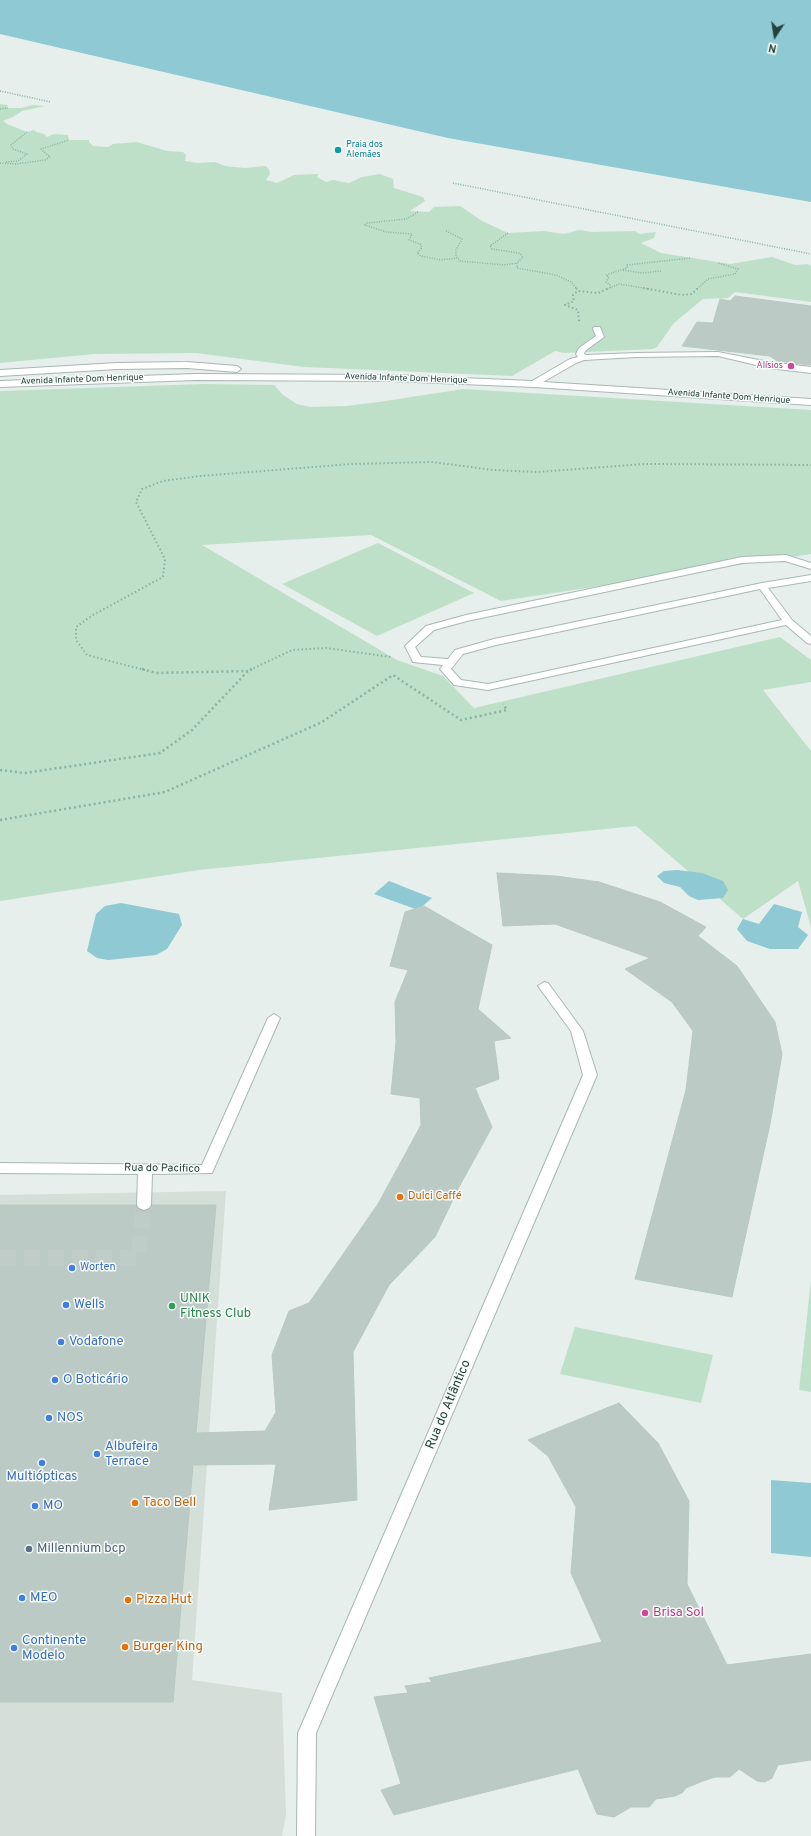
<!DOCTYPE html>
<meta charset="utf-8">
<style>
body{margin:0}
#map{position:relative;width:811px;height:1836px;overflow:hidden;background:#e6efeb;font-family:Overpass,sans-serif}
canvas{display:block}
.north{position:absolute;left:755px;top:16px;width:40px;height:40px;-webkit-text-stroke:3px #f7fbf9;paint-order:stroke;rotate:192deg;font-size:11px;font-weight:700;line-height:16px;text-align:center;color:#24423a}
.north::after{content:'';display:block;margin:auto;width:14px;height:18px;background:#24423a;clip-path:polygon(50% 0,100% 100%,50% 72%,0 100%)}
</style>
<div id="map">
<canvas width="811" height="1836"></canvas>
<div class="north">N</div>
</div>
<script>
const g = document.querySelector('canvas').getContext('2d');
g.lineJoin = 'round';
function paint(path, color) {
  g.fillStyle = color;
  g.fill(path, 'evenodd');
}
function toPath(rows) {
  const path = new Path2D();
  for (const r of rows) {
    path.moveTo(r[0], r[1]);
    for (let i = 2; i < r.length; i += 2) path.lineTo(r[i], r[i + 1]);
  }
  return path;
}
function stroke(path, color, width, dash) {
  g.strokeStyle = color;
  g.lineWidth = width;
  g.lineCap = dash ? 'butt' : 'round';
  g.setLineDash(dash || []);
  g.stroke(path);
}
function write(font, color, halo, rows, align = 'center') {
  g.font = font + ' Overpass,sans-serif';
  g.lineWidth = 3;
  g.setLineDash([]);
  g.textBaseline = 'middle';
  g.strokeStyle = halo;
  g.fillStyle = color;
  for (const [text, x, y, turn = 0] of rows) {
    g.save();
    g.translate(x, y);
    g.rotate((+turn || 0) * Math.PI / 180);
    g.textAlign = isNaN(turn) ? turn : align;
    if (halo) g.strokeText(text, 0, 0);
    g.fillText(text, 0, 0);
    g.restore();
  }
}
const built = toPath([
 [226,1191,192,1680,282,1693,286,1815,282,1836,0,1836,0,1195]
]);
const green = toPath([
 [0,104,7,105,8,108,21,108,33,105,45,106,22,111,13,117,3,121,7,124,27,132,34,130,36,132,44,134,47,137,54,134,68,135,69,140,89,140,89,142,93,146,108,147,113,144,137,142,167,151,183,152,186,155,185,161,197,163,215,162,225,166,245,168,266,166,269,169,270,174,266,180,277,183,294,175,318,174,317,177,326,182,333,180,349,183,362,177,380,174,393,179,394,188,423,197,425,201,410,211,429,212,434,207,460,206,482,221,508,233,544,231,564,234,579,230,592,232,635,231,639,234,656,232,654,238,641,243,661,253,730,264,772,257,795,265,807,264,811,266,811,302,735,292,728,298,703,299,674,323,657,347,653,349,564,353,555,351,512,376,304,367,196,353,95,354,0,363],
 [203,384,274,385,283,395,297,404,310,407,346,406,379,402,463,389,811,410,811,554,501,601,371,535,202,545,397,660,443,676,474,708,780,637,811,660,811,682,763,690,811,751,811,927,798,881,743,919,636,826,199,870,0,901,0,391],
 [378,543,474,593,377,636,282,584],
 [811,1280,811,1392,799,1390],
 [575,1327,713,1355,701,1403,560,1374]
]);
const water = toPath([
 [0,0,811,0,811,202,448,138,0,34],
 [677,870,702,873,723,881,728,890,723,898,698,900,689,896,680,887,664,883,657,876,664,871],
 [389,881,432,898,418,910,374,894],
 [121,903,179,914,182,925,167,949,156,955,108,960,97,958,87,951,96,914,105,906],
 [774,904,802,912,798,927,808,935,798,949,770,949,747,941,737,929,743,919,759,924],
 [771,1480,811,1483,811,1557,771,1553]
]);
const building = toPath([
 [735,296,811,306,811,365,777,361,770,356,682,346,697,322,713,323,720,299,730,301,735,296],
 [497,873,556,876,599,882,660,902,706,927,698,936,737,966,775,1022,782,1054,770,1124,732,1297,635,1279,686,1090,693,1031,672,1002,625,969,650,958,555,924,503,926,497,873],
 [424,906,492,945,478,1009,511,1038,494,1041,499,1079,475,1088,492,1127,459,1187,435,1237,389,1285,353,1352,357,1500,269,1510,276,1464,193,1465,173,1702,0,1702,0,1205,136,1205,138,1209,145,1211,150,1209,152,1205,216,1205,196,1433,265,1431,276,1412,272,1355,289,1311,309,1303,378,1204,421,1125,420,1098,391,1094,396,1042,395,1002,408,970,390,966,405,912,424,906],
 [619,1403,658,1443,689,1501,687,1584,727,1665,811,1654,811,1760,778,1765,772,1778,765,1782,757,1781,739,1769,730,1777,715,1777,703,1781,686,1788,682,1793,675,1796,656,1799,649,1807,631,1807,614,1817,597,1814,578,1769,394,1815,381,1790,401,1784,374,1697,408,1693,405,1686,432,1682,429,1678,602,1642,571,1573,576,1507,548,1456,528,1440,619,1403]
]);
const minorTunnel = toPath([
 [0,1258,138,1258,144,1205]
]);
const pathFar2 = toPath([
 [0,91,51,102],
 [0,109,8,108],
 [6,162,18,161,27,154,13,149,11,145,27,132],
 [0,163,16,164,45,160,50,157,41,149,69,140],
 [453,183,811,254],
 [418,212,406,219,367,223,365,225,386,232,412,234,409,240,420,244,422,248,417,253,421,256,441,260,457,258],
 [446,231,462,239,456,250,456,256,460,261,504,265,517,263],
 [508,233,490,246,492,249,519,253,523,257,517,263,517,268,556,275,571,282,577,289],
 [623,270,642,273,661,271],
 [610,288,610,285,606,282,609,277,606,275,627,268,627,265,691,258],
 [607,289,619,284,649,289],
 [697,289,708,279,735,274,738,269,718,263]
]);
const pathFar1 = toPath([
 [576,288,578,291],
 [643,288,682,295,692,294,698,288],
 [579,321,578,310,565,305,574,301,573,295,578,291,598,293,609,288],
 [145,670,87,655,76,640,76,627,93,615,163,577,165,559,136,502,142,489,163,481,200,476,351,464,432,462,493,470,537,472,645,464,811,465],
 [250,670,292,650,326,648,391,657]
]);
const path = toPath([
 [142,669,156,673,248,671],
 [0,770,25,773,160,753,192,730,248,671,252,669],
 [0,820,165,792,322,722,393,675,461,720,507,710,503,704]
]);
const minor = toPath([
 [594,327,600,327,604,337,585,351,584,354,586,355,636,353,718,352,769,362,811,367,811,373,769,368,718,356,636,357,584,360,576,363,543,382,811,399,811,405,534,387,392,381,196,380,0,387,0,381,196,374,392,375,532,381,570,359,578,357,576,354,579,348,596,336,593,329,594,327],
 [187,362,237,366,241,369,237,372,187,368,117,369,0,376,0,370,117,363,187,362],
 [786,555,811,563,811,569,785,561,742,563,467,621,434,630,415,647,421,657,448,659,455,650,494,639,762,583,811,575,811,581,768,588,792,620,811,636,811,644,807,643,786,625,488,690,454,685,440,669,443,665,413,662,405,646,426,626,466,615,742,557,786,555],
 [760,589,782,620,488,684,461,680,451,669,463,654,496,645,760,589],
 [544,982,548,983,583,1031,597,1075,316,1733,315,1836,297,1836,298,1733,583,1075,571,1031,538,986,544,982],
 [274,1014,280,1018,212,1173,152,1174,151,1205,149,1208,144,1210,139,1208,137,1205,138,1174,0,1173,0,1163,202,1165,268,1018,274,1014]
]);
const markers = [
 [338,150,4,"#0f9aa8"],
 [791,366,4,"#d1479c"],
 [400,1197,4,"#e8710a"],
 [72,1268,4,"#3f7fe0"],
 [66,1305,4,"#3f7fe0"],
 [172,1306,4,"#2e9e5b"],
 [61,1342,4,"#3f7fe0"],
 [55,1380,4,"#3f7fe0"],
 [49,1418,4,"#3f7fe0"],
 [97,1454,4,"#3f7fe0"],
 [42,1463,4,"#3f7fe0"],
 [135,1503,4,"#e8710a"],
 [35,1506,4,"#3f7fe0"],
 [29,1549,4,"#5c6f8a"],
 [22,1598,4,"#3f7fe0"],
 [128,1600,4,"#e8710a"],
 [645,1613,4,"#d1479c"],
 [125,1647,4,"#e8710a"],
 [14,1648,4,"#3f7fe0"]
];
const farCulturenames = [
 ["Praia dos",346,145],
 ["Alemães",346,155]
];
const farHotelnames = [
 ["Alísios",783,366]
];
const farStreetnames = [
 ["Avenida Infante Dom Henrique",406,379,2],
 ["Avenida Infante Dom Henrique",82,380,-2],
 ["Avenida Infante Dom Henrique",729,397,4]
];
const streetNames = [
 ["Rua do Pacifico",162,1169,1]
];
const foodNames = [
 ["Dulci Caffé",408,1197]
];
const shopNames = [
 ["Worten",80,1268]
];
const nearLeisurenames = [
 ["UNIK",180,1299],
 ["Fitness Club",180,1314]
];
const nearShopnames = [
 ["Wells",74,1305],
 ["Vodafone",69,1342],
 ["O Boticário",63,1380],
 ["NOS",57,1418],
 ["Albufeira",105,1447],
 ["Terrace",105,1462],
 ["Multiópticas",42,1477,"center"],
 ["MO",43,1506],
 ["MEO",30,1598],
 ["Continente",22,1641],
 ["Modelo",22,1656]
];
const nearStreetnames = [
 ["Rua do Atlântico",449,1405,-67]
];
const nearFoodnames = [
 ["Taco Bell",143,1503],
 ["Pizza Hut",136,1600],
 ["Burger King",133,1647]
];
const nearServicenames = [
 ["Millennium bcp",37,1549]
];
const nearHotelnames = [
 ["Brisa Sol",653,1613]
];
paint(built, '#d4dfda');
paint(green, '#bfe0c8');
paint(water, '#8ec9d4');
paint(building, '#bbcac4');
stroke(building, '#b8c9c2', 1);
stroke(minorTunnel, '#bfccc8', 16, [16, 8]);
stroke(minor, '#a8b8b2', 2);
stroke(pathFar2, '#86b3a5', 1.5, [1, 1.5]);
stroke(pathFar1, '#86b3a5', 2, [1.5, 2.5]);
stroke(path, '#86b3a5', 2.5, [2, 3]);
paint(minor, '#fff');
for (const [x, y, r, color] of markers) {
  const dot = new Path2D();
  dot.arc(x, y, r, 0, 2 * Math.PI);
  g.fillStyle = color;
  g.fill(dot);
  stroke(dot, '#f7fbf9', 1.5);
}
write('9px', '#0d838f', '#f7fbf9', farCulturenames, 'left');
write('9px', '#b23c85', '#f7fbf9', farHotelnames, 'right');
write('9px', '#24423a', '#f7fbf9', farStreetnames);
write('11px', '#24423a', '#f7fbf9', streetNames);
write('11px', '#c56008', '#f7fbf9', foodNames, 'left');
write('11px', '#366cbe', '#f7fbf9', shopNames, 'left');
write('13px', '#27864d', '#f7fbf9', nearLeisurenames, 'left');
write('13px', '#366cbe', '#f7fbf9', nearShopnames, 'left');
write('13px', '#24423a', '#f7fbf9', nearStreetnames);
write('13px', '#c56008', '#f7fbf9', nearFoodnames, 'left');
write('13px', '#4e5e75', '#f7fbf9', nearServicenames, 'left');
write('13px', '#b23c85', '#f7fbf9', nearHotelnames, 'left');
</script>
